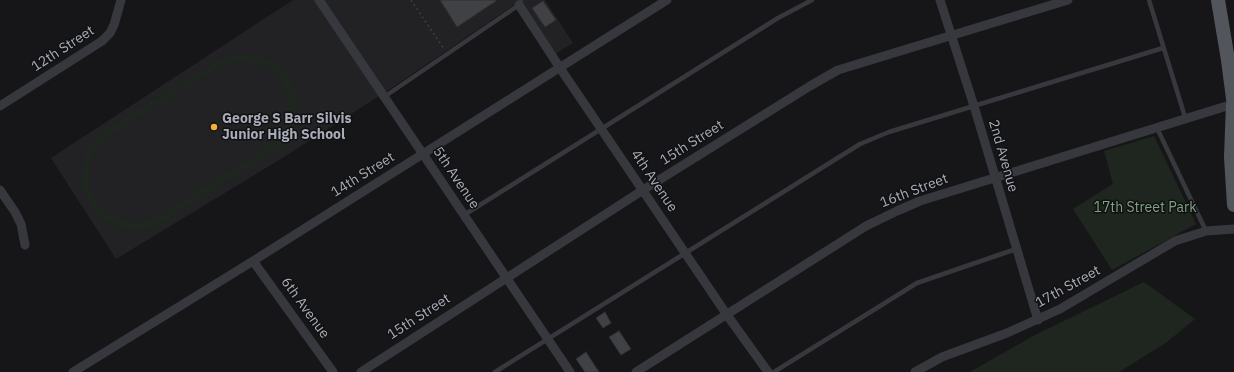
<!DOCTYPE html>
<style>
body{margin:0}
canvas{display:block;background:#161618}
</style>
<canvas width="1234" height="372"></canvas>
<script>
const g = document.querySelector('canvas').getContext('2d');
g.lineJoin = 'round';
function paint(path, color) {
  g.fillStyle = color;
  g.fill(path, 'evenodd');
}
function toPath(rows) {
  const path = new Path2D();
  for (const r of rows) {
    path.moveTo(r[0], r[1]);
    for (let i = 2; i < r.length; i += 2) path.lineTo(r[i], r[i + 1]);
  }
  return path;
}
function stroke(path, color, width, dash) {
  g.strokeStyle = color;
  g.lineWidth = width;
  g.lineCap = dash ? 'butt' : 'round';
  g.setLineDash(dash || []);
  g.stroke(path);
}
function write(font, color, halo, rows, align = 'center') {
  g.font = font + ' "IBM Plex Sans",sans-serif';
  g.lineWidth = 3;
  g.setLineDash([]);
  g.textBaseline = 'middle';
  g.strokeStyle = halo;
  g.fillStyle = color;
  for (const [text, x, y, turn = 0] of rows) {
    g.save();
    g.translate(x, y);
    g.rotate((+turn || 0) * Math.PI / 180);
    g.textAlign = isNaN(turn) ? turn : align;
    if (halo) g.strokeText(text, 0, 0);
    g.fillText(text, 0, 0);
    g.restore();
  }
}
const built = toPath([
 [293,0,545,0,573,43,555,54,520,1,393,87,284,157,116,259,51,158]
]);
const green = toPath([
 [231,54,250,54,263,57,274,62,283,70,291,81,296,94,298,113,295,128,287,139,281,146,269,155,153,228,134,230,121,228,106,221,95,210,86,197,81,185,84,158,90,145,98,136,116,123,219,60],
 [245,61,265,66,280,80,286,90,289,100,289,113,288,122,279,137,263,150,156,217,146,221,134,222,121,220,110,215,101,207,94,198,89,185,88,172,91,159,96,150,104,140,220,66,232,62],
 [1154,136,1196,224,1112,270,1073,209,1113,184,1104,151],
 [1144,282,1195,319,1167,342,1119,372,970,372,1033,336]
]);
const building = toPath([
 [440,0,496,0,496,1,457,27,440,0],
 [543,1,556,20,545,27,532,8,543,1],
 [605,312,611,323,603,328,596,318,605,312],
 [619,331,631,349,621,355,609,337,619,331],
 [586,352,599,372,585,372,576,359,586,352]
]);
const path = toPath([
 [411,0,444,49]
]);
const lane = toPath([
 [1149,0,1185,117],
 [384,97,519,5,521,0],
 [1157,128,1206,231],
 [464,215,778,18,812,0],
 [495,372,860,144,889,132,1163,48],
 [774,372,917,283,1016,249]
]);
const street = toPath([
 [319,0,570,372],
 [940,0,974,106,1038,320],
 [519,5,560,68,727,315,768,372],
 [0,106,102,41,110,33,114,25,121,0],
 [0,190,15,212,21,224,25,245],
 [253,261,333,372],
 [73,372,253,261,667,0],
 [361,372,643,190,810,86,838,70,1068,0],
 [636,372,866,226,897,211,920,201,1233,104],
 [915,372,942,357,1007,333,1060,309,1175,241,1206,231,1234,229]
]);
const primary = toPath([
 [1218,0,1228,60,1234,106],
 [1233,104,1231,157,1234,205]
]);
const markers = [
 [214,127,4,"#f2b134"]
];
const streetNames = [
 ["12th Street",63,49,-33],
 ["15th Street",692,143,-32],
 ["2nd Avenue",1003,156,74],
 ["14th Street",363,175,-32],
 ["5th Avenue",456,178,56],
 ["4th Avenue",654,181,56],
 ["16th Street",914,191,-21],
 ["17th Street",1068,287,-29],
 ["6th Avenue",305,308,54],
 ["15th Street",419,317,-33]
];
const poiNames = [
 ["George S Barr Silvis",222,119],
 ["Junior High School",222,135]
];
const parkNames = [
 ["17th Street Park",1145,208]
];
paint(built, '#222225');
paint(green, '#1e261f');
paint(building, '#404145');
stroke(building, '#303034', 1);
stroke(path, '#3d3f44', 1.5, [2, 3]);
stroke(lane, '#37383d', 4.5);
stroke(street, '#37383d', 9);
stroke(primary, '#53555c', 14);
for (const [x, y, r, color] of markers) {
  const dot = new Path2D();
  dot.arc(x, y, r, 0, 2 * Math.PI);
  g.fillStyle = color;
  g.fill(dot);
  stroke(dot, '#111113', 1.5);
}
write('14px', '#a8adb8', '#111113', streetNames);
write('bold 14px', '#a8adb8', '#111113', poiNames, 'left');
write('14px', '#7fa381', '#111113', parkNames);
</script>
